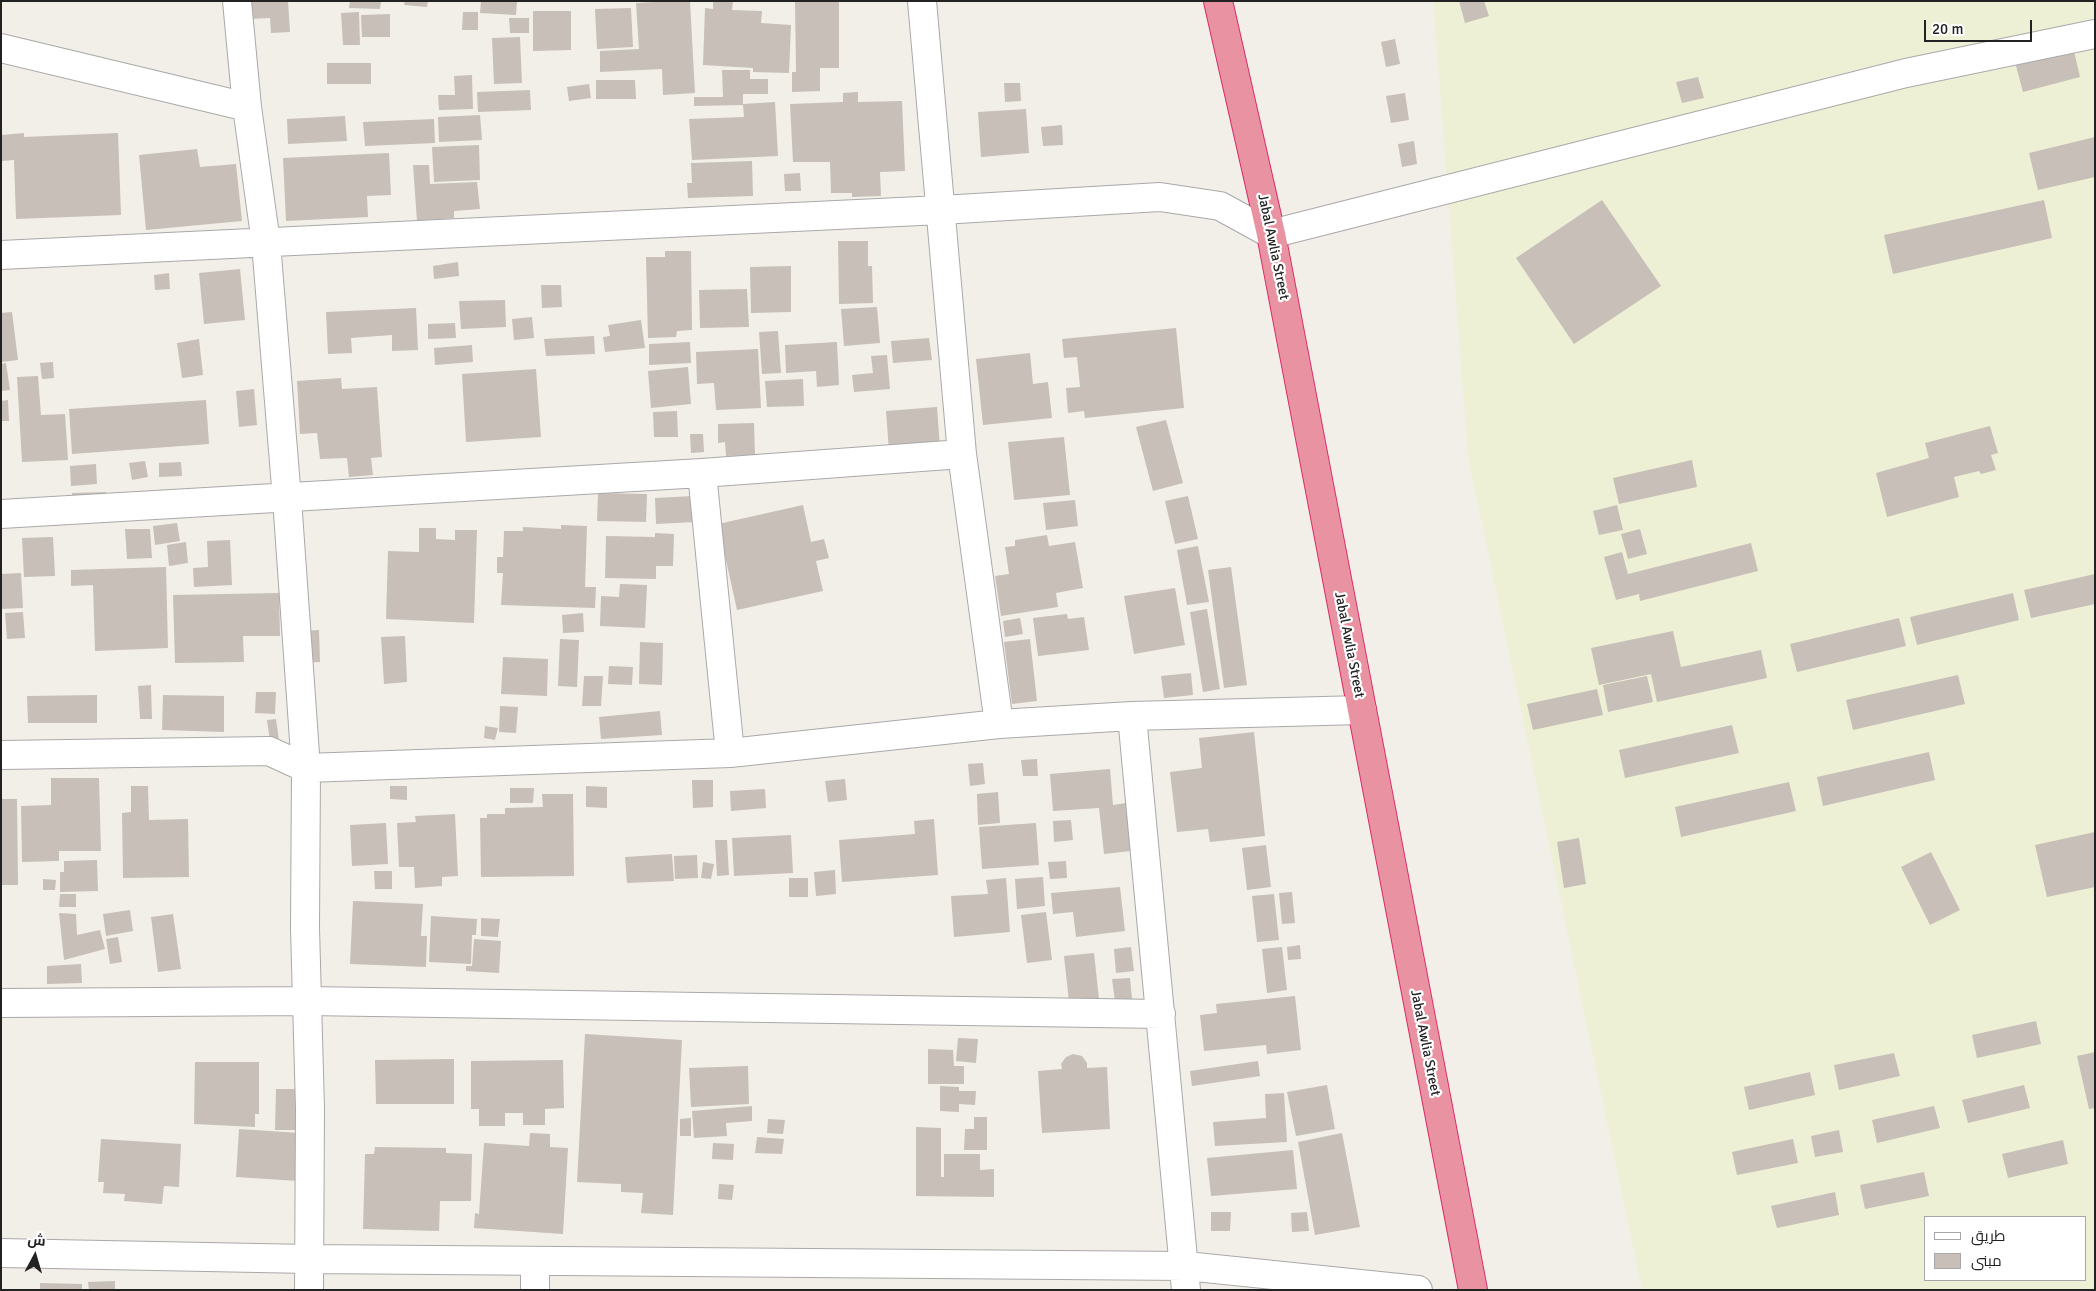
<!DOCTYPE html>
<meta charset="utf-8">
<style>
body{margin:0}
#map{position:relative;width:2096px;height:1291px;overflow:hidden;background:#f2efe9;font-family:Signika,Cairo,sans-serif}
canvas{display:block}
.frame{position:absolute;inset:0;border:2px solid #222;pointer-events:none}
.legend{position:absolute;left:1924px;top:1216px;width:162px;height:65px;box-sizing:border-box;background:#fff;border:1px solid #a7a7a7;margin:0;padding:6px 9px;list-style:none;font-size:15px;color:#222}
.legend li{display:flex;align-items:center;gap:10px;height:25px}
.legend b{width:25px;border:1px solid #a7a7a7}
.north{position:absolute;left:10px;top:1231px;width:50px;height:50px;-webkit-text-stroke:4px #fff;paint-order:stroke;rotate:6deg;font-size:14px;font-weight:700;line-height:20px;text-align:center;color:#222}
.north::after{content:'';display:block;margin:auto;width:18px;height:22px;background:#222;clip-path:polygon(50% 0,100% 100%,50% 72%,0 100%)}
.scale{position:absolute;left:1924px;top:20px;width:108px;height:22px;box-sizing:border-box;border:2px solid #222;border-top:0;padding-left:6px;font-size:15px;line-height:18px;white-space:nowrap;color:#222;-webkit-text-stroke:4px #fff;paint-order:stroke}
</style>
<div id="map">
<canvas width="2096" height="1291"></canvas>
<div class="frame"></div>
<ul class="legend">
<li><b style="height:6px;background:#fff"></b>طريق</li>
<li><b style="height:14px;background:#c7bfb8"></b>مبنى</li>
</ul>
<div class="north">ش</div>
<div class="scale">20 m</div>
</div>
<script>
const g = document.querySelector('canvas').getContext('2d');
g.lineJoin = 'round';
function paint(path, color) {
  g.fillStyle = color;
  g.fill(path, 'evenodd');
}
function toPath(rows) {
  const path = new Path2D();
  for (const r of rows) {
    path.moveTo(r[0], r[1]);
    for (let i = 2; i < r.length; i += 2) path.lineTo(r[i], r[i + 1]);
  }
  return path;
}
function stroke(path, color, width, dash) {
  g.strokeStyle = color;
  g.lineWidth = width;
  g.lineCap = dash ? 'butt' : 'round';
  g.setLineDash(dash || []);
  g.stroke(path);
}
function write(font, color, halo, rows, align = 'center') {
  g.font = font + ' Signika,sans-serif';
  g.lineWidth = 4.5;
  g.setLineDash([]);
  g.textBaseline = 'middle';
  g.strokeStyle = halo;
  g.fillStyle = color;
  for (const [text, x, y, turn = 0] of rows) {
    g.save();
    g.translate(x, y);
    g.rotate((+turn || 0) * Math.PI / 180);
    g.textAlign = isNaN(turn) ? turn : align;
    if (halo) g.strokeText(text, 0, 0);
    g.fillText(text, 0, 0);
    g.restore();
  }
}
const farmland = toPath([
 [1433,1,2095,1,2095,1290,1642,1290,1468,457],
 [1925,1217,2085,1217,2085,1280,1925,1280]
]);
const building = toPath([
 [248,1,288,1,290,32,271,33,270,18,249,19],
 [350,1,381,1,380,9,349,8],
 [405,1,428,1,427,7,404,5],
 [481,1,517,1,516,15,480,13],
 [673,1,690,1,695,93,663,95,662,69,600,72,600,51,639,49,636,3],
 [713,1,733,1,732,10,762,11,761,23,791,25,789,73,753,72,753,68,703,65,705,8,713,9],
 [795,1,839,1,839,68,820,68,820,91,792,92,792,72,796,72],
 [1459,1,1484,1,1489,16,1465,23],
 [631,8,633,47,597,49,595,9],
 [533,11,571,11,571,50,533,51],
 [359,12,360,45,343,45,341,13],
 [463,12,478,12,478,30,462,30],
 [390,14,390,37,362,37,361,15],
 [509,18,529,18,529,33,510,33],
 [520,37,522,83,494,84,492,38],
 [1395,39,1400,64,1386,67,1381,42],
 [2073,47,2080,77,2023,92,2015,62],
 [327,63,371,63,371,84,327,84],
 [722,70,750,70,750,79,768,79,768,94,743,94,743,104,775,102,778,156,692,160,689,119,744,117,743,105,694,106,694,97,723,97],
 [472,75,473,109,439,110,438,95,455,95,454,76],
 [1698,77,1704,98,1682,103,1676,82],
 [596,80,635,80,636,99,596,99],
 [1004,83,1020,83,1021,101,1005,102],
 [589,84,591,98,569,101,567,87],
 [530,90,531,110,478,112,477,92],
 [858,92,858,102,902,101,905,171,880,172,881,196,852,197,852,193,831,193,830,162,793,162,790,104,843,102,843,93],
 [1405,93,1409,120,1391,123,1386,96],
 [1026,109,1029,153,981,157,978,112],
 [480,115,482,140,439,142,438,117],
 [345,116,347,141,288,144,287,119],
 [434,119,435,143,365,146,363,122],
 [1062,125,1063,145,1043,146,1041,127],
 [24,133,24,137,118,133,121,215,16,219,14,160,1,161,1,135],
 [2095,137,2095,177,2038,190,2029,153],
 [1414,141,1417,164,1402,167,1398,144],
 [479,145,480,180,434,182,432,147],
 [197,149,200,167,236,164,242,221,146,230,139,155],
 [389,153,391,195,367,196,368,217,286,221,283,158],
 [752,161,753,196,688,198,687,183,692,183,691,163],
 [413,165,429,165,430,184,477,182,480,209,454,211,454,218,417,221],
 [800,173,801,191,785,191,784,174],
 [1602,200,1661,286,1574,344,1516,258],
 [2044,200,2052,238,1893,274,1884,235],
 [838,241,868,241,868,266,872,266,873,303,839,304],
 [665,251,691,251,692,330,677,331,676,337,648,338,646,257,665,257],
 [458,262,459,276,434,279,433,266],
 [791,266,791,312,751,313,750,267],
 [240,269,245,320,204,324,199,273],
 [169,273,170,289,155,290,154,275],
 [541,285,561,285,562,307,542,308],
 [747,289,749,327,700,328,699,290],
 [505,300,506,327,461,329,459,301],
 [877,307,880,343,844,346,841,309],
 [416,308,418,350,392,351,392,335,351,338,352,353,328,354,326,312],
 [12,312,18,360,1,362,1,313],
 [532,317,534,338,514,340,512,319],
 [641,320,645,348,605,352,603,337,610,336,608,325],
 [455,323,456,338,428,339,428,324],
 [1176,328,1184,408,1085,418,1084,411,1068,413,1066,388,1080,387,1077,357,1064,358,1062,339],
 [778,331,781,373,762,374,759,332],
 [594,336,595,354,546,356,544,339],
 [929,338,932,360,893,363,891,341],
 [199,339,203,375,182,378,177,343],
 [690,342,691,363,649,365,649,344],
 [837,342,839,385,817,387,816,371,786,373,785,345],
 [472,345,473,362,435,365,434,348],
 [758,349,761,408,716,410,714,383,697,384,696,352],
 [1030,353,1033,384,1048,382,1052,418,983,425,976,359],
 [887,355,890,389,854,392,852,375,873,373,871,356],
 [53,362,54,378,42,379,40,363],
 [6,363,10,390,1,391,1,364],
 [688,367,691,404,651,408,648,371],
 [536,369,541,437,466,442,462,374],
 [38,376,41,415,65,414,68,460,22,462,17,377],
 [341,378,342,389,377,387,382,457,371,458,373,475,349,477,347,458,320,459,317,433,300,434,297,381],
 [803,379,804,406,767,407,765,381],
 [254,389,257,425,239,427,236,391],
 [8,400,9,421,1,421,1,401],
 [206,400,209,444,72,454,69,409],
 [937,407,940,447,889,451,886,411],
 [677,411,678,437,654,437,653,412],
 [1166,420,1183,483,1153,491,1136,427],
 [754,423,755,455,726,456,725,442,718,443,718,424],
 [1990,426,1998,453,1991,455,1996,470,1981,474,1979,471,1954,477,1959,497,1887,517,1876,473,1929,458,1925,443],
 [690,434,703,434,704,452,691,453],
 [1064,437,1070,495,1014,500,1008,442],
 [1692,460,1697,487,1619,504,1613,478],
 [145,461,148,477,132,480,129,463],
 [181,462,182,476,159,477,159,463],
 [96,464,97,484,71,486,70,466],
 [106,492,107,504,73,506,72,493],
 [598,493,647,494,646,522,597,521],
 [693,496,695,522,656,524,655,498],
 [1188,496,1198,539,1175,544,1165,501],
 [1075,500,1078,526,1046,530,1043,503],
 [803,505,811,542,824,539,829,558,816,561,823,591,737,610,718,524],
 [1617,505,1623,530,1599,535,1593,511],
 [177,523,180,541,155,545,153,526],
 [561,525,587,526,585,587,596,587,595,608,501,605,503,573,497,573,497,557,503,557,504,531,523,531,523,527,561,529],
 [419,528,436,528,436,539,455,540,455,530,477,530,474,623,386,619,388,551,419,552],
 [125,529,150,529,152,558,127,559],
 [1640,529,1647,554,1628,559,1621,534],
 [655,533,674,534,673,566,656,566,656,579,605,578,606,536,655,537],
 [1047,535,1049,546,1075,542,1083,588,1056,593,1058,607,1001,616,995,576,1009,574,1005,547,1015,546,1015,540],
 [53,537,55,576,24,577,22,538],
 [230,540,232,585,194,587,193,568,208,567,207,541],
 [186,542,188,563,169,566,167,545],
 [1751,543,1758,571,1640,601,1639,594,1616,600,1604,557,1622,552,1628,574],
 [1198,546,1209,602,1187,605,1177,550],
 [166,567,168,648,95,651,93,585,71,586,71,570],
 [1231,567,1247,685,1224,688,1208,570],
 [21,573,23,608,1,609,1,574],
 [2095,574,2095,604,2031,618,2024,590],
 [620,584,647,585,645,628,600,626,601,596,619,597],
 [1175,588,1185,645,1134,654,1124,596],
 [279,593,280,636,243,636,244,662,175,663,173,595],
 [2013,593,2019,620,1917,645,1910,617],
 [1207,609,1220,689,1203,692,1190,612],
 [23,612,25,638,7,639,5,613],
 [583,613,584,632,563,633,562,615],
 [1067,614,1068,619,1084,617,1089,650,1038,656,1033,618],
 [1020,618,1023,634,1005,637,1003,621],
 [1899,618,1906,646,1797,672,1790,644],
 [319,630,320,662,304,663,302,631],
 [1673,631,1681,667,1761,650,1767,678,1657,702,1651,674,1599,685,1591,648],
 [405,636,407,682,384,684,381,637],
 [560,639,579,640,577,687,558,686],
 [1030,639,1037,701,1012,704,1004,642],
 [640,642,663,643,662,685,639,684],
 [503,657,548,659,547,696,501,694],
 [609,666,633,667,632,685,608,684],
 [1191,673,1193,695,1164,698,1161,676],
 [1958,675,1965,704,1853,730,1846,700],
 [584,676,603,676,601,706,582,706],
 [1647,676,1653,702,1608,712,1603,685],
 [151,685,152,719,140,719,138,686],
 [1597,689,1603,715,1533,730,1527,704],
 [256,692,276,692,275,714,255,713],
 [97,695,97,723,28,723,27,696],
 [163,695,224,696,224,732,162,730],
 [500,706,518,707,516,733,499,732],
 [660,711,662,735,601,739,599,717],
 [276,719,279,740,270,742,267,720],
 [1732,725,1739,753,1625,778,1619,750],
 [485,726,498,728,495,740,484,738],
 [1254,732,1265,836,1210,842,1208,829,1177,832,1170,772,1202,768,1199,738],
 [1929,752,1935,780,1823,806,1817,777],
 [1037,759,1038,776,1023,776,1021,760],
 [983,763,985,784,970,786,968,764],
 [1110,769,1113,805,1126,803,1131,851,1104,854,1099,808,1053,811,1050,774],
 [51,778,99,778,101,851,59,851,59,861,22,862,21,806,51,805],
 [845,779,847,800,828,802,825,781],
 [692,780,713,780,713,807,693,808],
 [1789,782,1796,811,1681,837,1675,807],
 [131,786,148,786,149,820,188,819,189,877,123,878,122,813,131,812],
 [390,786,407,786,407,800,390,799],
 [586,786,607,787,607,808,586,807],
 [510,788,534,788,533,803,510,803],
 [765,789,766,808,731,811,730,791],
 [998,792,1000,823,978,825,977,794],
 [542,794,573,794,574,876,481,877,480,818,487,818,487,814,505,814,505,808,543,807],
 [1,799,17,799,18,885,1,885],
 [455,814,458,876,442,877,442,886,415,888,414,867,399,867,397,823,416,822,415,816],
 [934,819,938,875,842,882,839,840,915,834,914,821],
 [1071,820,1073,840,1054,842,1053,821],
 [386,823,388,864,352,866,350,825],
 [1036,823,1039,865,982,869,979,827],
 [2095,832,2095,887,2047,897,2035,845],
 [791,835,793,873,734,876,732,838],
 [1579,838,1586,884,1564,888,1557,842],
 [715,840,727,840,729,875,717,876],
 [1266,845,1271,887,1247,890,1242,848],
 [1931,852,1960,910,1930,925,1901,867],
 [672,854,674,881,627,883,625,857],
 [697,855,698,878,675,879,674,856],
 [97,860,98,891,60,892,60,872,64,872,64,861],
 [1066,861,1067,878,1050,879,1048,862],
 [703,862,714,864,711,879,701,878],
 [835,870,836,894,816,896,814,872],
 [374,871,392,871,392,889,375,889],
 [1043,877,1045,906,1017,909,1015,879],
 [789,878,808,878,808,897,789,897],
 [1006,878,1010,932,954,937,951,896,988,894,986,880],
 [43,879,56,880,55,890,43,890],
 [1120,887,1125,931,1076,937,1073,912,1053,914,1051,893],
 [1292,892,1295,923,1282,924,1279,893],
 [60,894,76,894,76,907,59,907],
 [1274,894,1279,940,1257,942,1252,896],
 [353,901,423,904,421,936,427,936,426,967,350,964],
 [130,910,133,931,106,936,103,914],
 [1046,912,1052,960,1027,963,1021,915],
 [59,913,76,914,77,935,100,930,105,949,64,960],
 [173,914,181,969,158,972,151,917],
 [431,916,477,919,476,935,472,935,471,964,429,962],
 [481,918,500,919,498,937,481,936],
 [118,937,122,962,110,964,106,939],
 [474,939,501,941,499,973,466,971,466,966,472,966],
 [1300,945,1301,959,1288,960,1287,947],
 [1131,947,1134,971,1116,973,1114,949],
 [1282,947,1287,990,1267,993,1262,949],
 [1094,953,1099,999,1069,1002,1064,956],
 [81,964,82,983,47,984,47,966],
 [1130,978,1132,999,1115,1001,1112,979],
 [1295,996,1301,1050,1267,1054,1266,1045,1204,1051,1200,1015,1217,1013,1216,1004],
 [2036,1021,2041,1044,1977,1058,1972,1035],
 [585,1034,682,1040,673,1215,641,1213,643,1193,621,1192,621,1184,577,1182],
 [958,1038,978,1039,976,1063,956,1061],
 [928,1049,953,1050,954,1066,964,1066,964,1084,928,1084],
 [2095,1052,2095,1108,2089,1109,2077,1056],
 [1894,1053,1900,1076,1839,1090,1834,1065],
 [1073,1054,1082,1056,1087,1063,1087,1068,1107,1067,1110,1129,1042,1133,1038,1071,1062,1069,1061,1064,1066,1057],
 [454,1059,454,1104,376,1104,375,1060],
 [563,1060,564,1108,545,1109,545,1125,523,1125,523,1113,505,1113,505,1126,479,1126,479,1109,471,1109,471,1061],
 [1258,1061,1260,1076,1192,1086,1190,1071],
 [195,1062,259,1062,259,1114,255,1114,255,1127,194,1124],
 [748,1066,749,1104,691,1107,689,1068],
 [1810,1072,1815,1095,1749,1110,1744,1087],
 [1327,1085,1335,1129,1296,1136,1287,1092],
 [2024,1085,2030,1108,1968,1123,1962,1100],
 [940,1086,959,1087,959,1091,976,1091,975,1105,959,1104,959,1112,940,1111],
 [276,1089,301,1089,301,1130,275,1130],
 [1284,1093,1287,1142,1215,1146,1213,1122,1266,1118,1265,1094],
 [752,1106,752,1121,726,1123,727,1136,694,1138,692,1111],
 [1934,1106,1940,1128,1877,1143,1872,1120],
 [974,1117,987,1117,987,1150,964,1150,965,1129,974,1129],
 [691,1118,691,1136,680,1136,680,1119],
 [768,1119,785,1120,783,1134,767,1133],
 [916,1127,941,1128,941,1177,944,1177,944,1154,980,1154,980,1170,994,1169,994,1197,916,1196],
 [239,1129,300,1133,298,1181,236,1177],
 [1839,1130,1843,1152,1815,1157,1811,1136],
 [530,1133,550,1134,550,1147,568,1148,563,1234,474,1228,475,1213,479,1214,484,1143,529,1146],
 [1342,1133,1360,1227,1315,1235,1298,1142],
 [757,1137,784,1139,782,1154,755,1153],
 [101,1139,181,1144,179,1187,164,1186,162,1204,124,1201,125,1194,103,1193,104,1182,98,1182],
 [1793,1139,1798,1163,1737,1175,1732,1152],
 [2063,1140,2068,1164,2008,1178,2002,1154],
 [713,1143,734,1144,733,1160,712,1159],
 [375,1147,446,1148,446,1153,472,1154,471,1201,440,1201,439,1231,363,1229,365,1154,374,1154],
 [1293,1150,1297,1189,1211,1196,1207,1158],
 [1924,1172,1929,1196,1865,1209,1860,1185],
 [719,1184,734,1185,732,1200,718,1199],
 [1835,1192,1839,1215,1777,1228,1771,1206],
 [1211,1212,1231,1212,1230,1231,1211,1231],
 [1307,1212,1309,1231,1292,1232,1291,1213],
 [115,1281,115,1290,89,1290,88,1282],
 [40,1283,82,1284,82,1290,40,1290]
]);
const street = toPath([
 [237,1,247,107,266,243,287,499,306,768,305,928,310,1109,309,1290],
 [922,1,962,454,999,724],
 [1,48,247,107],
 [1,255,941,210,1160,197,1220,206,1271,234,1906,73,2095,34],
 [702,473,730,753],
 [1,514,702,473,962,454],
 [1132,716,1186,1290],
 [1,755,269,751,306,768,730,753,999,724,1132,716,1362,710],
 [1,1003,307,1001,1161,1014],
 [1,1253,309,1259,1186,1266,1418,1290],
 [535,1261,535,1290]
]);
const highway = toPath([
 [1218,1,1271,234,1473,1290]
]);
const streetNames = [
 ["Jabal Awlia Street",1273,247,78],
 ["Jabal Awlia Street",1349,645,79],
 ["Jabal Awlia Street",1425,1043,79]
];
paint(farmland, '#eef0d5');
paint(building, '#c7bfb8');
stroke(street, '#a9a9a9', 30);
stroke(highway, '#dc2a67', 30);
stroke(street, '#fff', 28);
stroke(highway, '#e892a2', 28);
write('14px', '#222', '#fff', streetNames);
</script>
